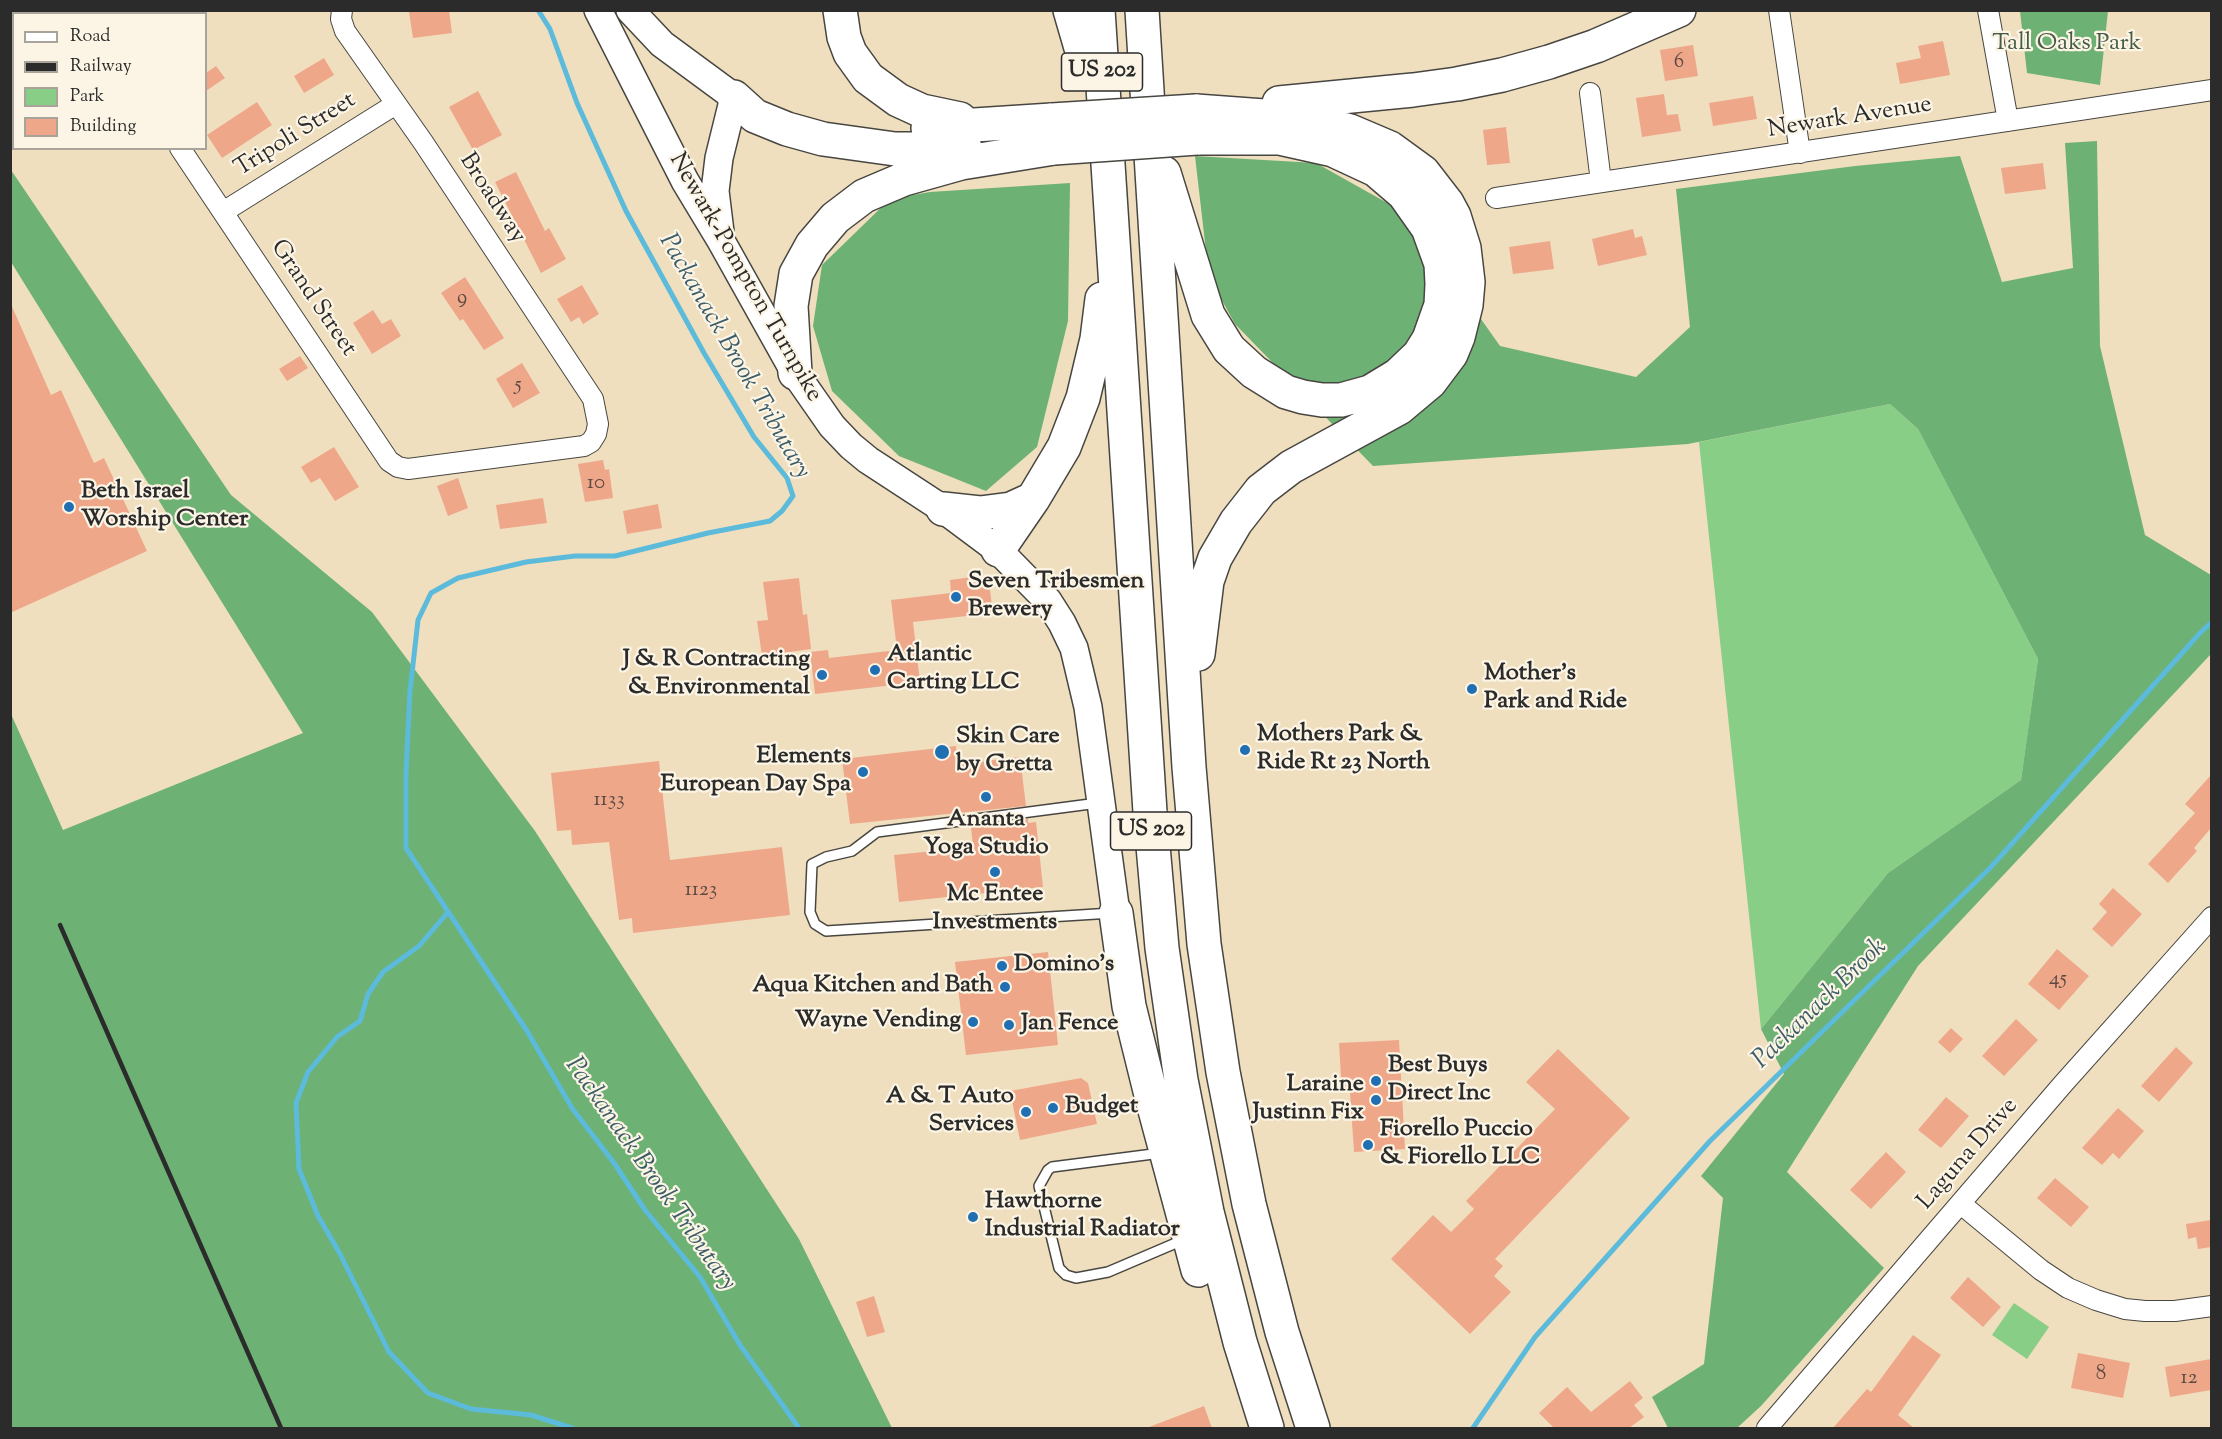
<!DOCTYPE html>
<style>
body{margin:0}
#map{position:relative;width:2222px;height:1439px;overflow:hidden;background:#efdfbf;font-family:"Sorts Mill Goudy",serif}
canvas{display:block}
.frame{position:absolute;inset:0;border:12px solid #2b2b2b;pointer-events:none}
.legend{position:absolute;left:12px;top:12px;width:195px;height:138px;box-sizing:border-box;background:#fcf5e5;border:2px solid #a8a49b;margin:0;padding:8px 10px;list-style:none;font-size:18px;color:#2b2b2b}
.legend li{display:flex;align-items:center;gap:12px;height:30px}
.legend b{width:30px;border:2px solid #a8a49b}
</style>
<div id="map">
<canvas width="2222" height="1439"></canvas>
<div class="frame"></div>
<ul class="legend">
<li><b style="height:8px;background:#fff"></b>Road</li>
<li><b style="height:8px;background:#2b2b2b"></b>Railway</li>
<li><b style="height:16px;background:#89ce87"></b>Park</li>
<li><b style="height:16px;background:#efa789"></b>Building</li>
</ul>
</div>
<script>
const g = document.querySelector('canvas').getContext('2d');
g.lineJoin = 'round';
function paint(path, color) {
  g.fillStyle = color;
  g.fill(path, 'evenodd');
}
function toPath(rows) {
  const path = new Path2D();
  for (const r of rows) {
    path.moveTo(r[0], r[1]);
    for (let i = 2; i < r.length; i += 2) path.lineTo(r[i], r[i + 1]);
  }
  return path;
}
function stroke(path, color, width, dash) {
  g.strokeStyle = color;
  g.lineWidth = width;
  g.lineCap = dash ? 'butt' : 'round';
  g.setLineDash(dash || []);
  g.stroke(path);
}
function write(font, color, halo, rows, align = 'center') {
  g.font = font + ' "Sorts Mill Goudy",serif';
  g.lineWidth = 4.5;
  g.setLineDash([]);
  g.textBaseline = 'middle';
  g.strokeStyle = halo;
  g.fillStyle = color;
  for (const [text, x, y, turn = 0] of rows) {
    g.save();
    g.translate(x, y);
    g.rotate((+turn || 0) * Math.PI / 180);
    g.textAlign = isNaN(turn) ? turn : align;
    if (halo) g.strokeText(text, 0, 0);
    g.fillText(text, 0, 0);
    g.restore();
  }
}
const green = toPath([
 [1890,404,1918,429,2038,659,2021,780,1888,873,1761,1029,1699,442],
 [2014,1303,2049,1327,2027,1359,1992,1335]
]);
const forest = toPath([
 [2020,11,2108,11,2100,85,2027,73],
 [2097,141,2100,346,2145,535,2211,575,2211,654,1918,966,1787,1172,1884,1268,1761,1406,1737,1428,1668,1428,1652,1397,1704,1364,1723,1198,1701,1176,1784,1074,1761,1029,1888,873,2021,780,2038,659,1918,429,1890,404,1688,444,1373,466,1235,324,1209,277,1195,156,1316,163,1407,214,1500,346,1636,377,1690,327,1676,189,1855,166,1960,156,2002,282,2073,268,2065,143],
 [11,170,231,495,372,612,535,831,799,1239,892,1428,11,1428,11,714,63,830,303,733,11,262],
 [1070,183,1068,321,1037,447,986,491,899,456,832,391,813,326,822,265,890,199,930,192]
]);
const stream = toPath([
 [538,10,550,29,577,103,626,211,704,353,754,437,787,478,793,496,782,511,770,521,708,533,615,556,575,556,526,562,458,578,431,593,418,620,410,691,406,772,406,848,527,1031,572,1108,614,1163,645,1210,700,1277,740,1345,799,1428],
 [448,912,419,946,383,972,368,994,360,1021,337,1037,308,1072,296,1103,299,1169,318,1216,339,1252,389,1352,428,1393,471,1409,531,1415,572,1428],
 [1473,1428,1535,1337,1710,1141,1991,867,2200,633,2212,622]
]);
const building = toPath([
 [419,10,449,10,452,33,413,38,409,12],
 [1943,41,1950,75,1900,84,1896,63,1921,58,1918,46],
 [1693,45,1698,76,1665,81,1660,50],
 [324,58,334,75,304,93,294,76],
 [216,66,225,78,206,91,206,73],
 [478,91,502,135,473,150,449,107],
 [1664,94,1667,115,1678,114,1681,131,1642,137,1636,98],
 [1753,96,1757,119,1713,126,1709,103],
 [257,102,272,125,222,158,207,135],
 [1506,127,1510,163,1487,165,1483,130],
 [2043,163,2046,189,2005,194,2001,168],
 [516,172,545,231,549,228,566,259,541,273,495,182],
 [1633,229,1635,238,1642,236,1647,255,1598,266,1592,239],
 [1550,241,1554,269,1513,274,1509,247],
 [465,277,504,338,484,350,463,319,460,321,441,293],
 [582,285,599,314,583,324,579,317,571,322,557,299],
 [10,302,51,395,61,390,94,463,104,458,147,551,10,613],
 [373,310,382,324,391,319,401,336,372,354,353,323],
 [300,356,308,368,287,381,279,369],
 [522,363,540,393,513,408,496,379],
 [334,447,359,487,335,501,320,478,311,483,301,467],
 [603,460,605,470,609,469,613,498,585,502,578,464],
 [458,478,468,508,448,516,437,486],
 [543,498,547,523,500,529,496,505],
 [658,504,662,528,627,534,623,511],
 [979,576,980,584,989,583,993,613,913,622,920,682,815,694,810,652,828,650,829,658,897,650,891,600,951,593,950,580],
 [799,578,803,615,807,614,811,649,762,656,757,621,768,620,763,582],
 [956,746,958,764,1020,757,1026,806,850,824,842,759],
 [659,761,670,860,782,847,790,915,633,933,632,918,619,920,609,842,572,845,571,830,557,831,551,773],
 [2211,775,2211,828,2194,848,2197,851,2168,883,2148,864,2195,813,2185,804],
 [1028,819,1028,823,1036,822,1043,887,899,902,894,855,973,847,971,827],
 [2113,888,2142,914,2112,947,2092,929,2107,912,2099,904],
 [2057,949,2089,976,2059,1010,2028,984],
 [1048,952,1058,1045,966,1055,955,962],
 [2016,1019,2038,1040,2004,1076,1982,1056],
 [1951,1028,1963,1039,1950,1053,1938,1042],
 [1399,1040,1405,1149,1354,1152,1350,1092,1342,1092,1339,1043],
 [2176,1047,2193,1063,2159,1102,2141,1086],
 [1558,1049,1630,1118,1495,1259,1503,1266,1494,1276,1511,1292,1470,1334,1391,1259,1433,1215,1451,1232,1474,1209,1466,1201,1555,1109,1526,1082],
 [1081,1078,1088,1083,1097,1124,1020,1140,1010,1091],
 [1946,1097,1969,1116,1941,1148,1918,1130],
 [2118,1108,2144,1131,2119,1159,2113,1153,2102,1165,2082,1148],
 [1886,1152,1906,1172,1871,1209,1850,1190],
 [2055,1178,2089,1207,2071,1227,2037,1198],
 [2211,1220,2211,1247,2198,1249,2196,1237,2188,1239,2186,1224],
 [1968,1277,2001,1307,1983,1327,1950,1298],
 [874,1296,885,1332,867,1337,856,1302],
 [1913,1335,1941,1355,1898,1415,1914,1428,1833,1428,1867,1389,1871,1392],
 [2078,1353,2130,1363,2123,1398,2071,1388],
 [2211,1359,2211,1390,2170,1397,2165,1367],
 [1630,1381,1643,1398,1634,1405,1644,1417,1629,1428,1554,1428,1539,1413,1567,1387,1591,1412],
 [1204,1406,1212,1428,1149,1428,1149,1427]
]);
const lane = toPath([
 [1098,803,877,832,852,851,826,857,812,864,810,912,815,924,826,931,1112,913],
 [1161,1153,1052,1167,1048,1170,1039,1186,1059,1268,1066,1275,1076,1278,1108,1272,1183,1240]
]);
const street = toPath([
 [89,10,91,14],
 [1779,10,1800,153],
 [1988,10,2008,121],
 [1590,93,1601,182],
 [180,148,389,461,398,467,408,469,584,446,591,442,596,434,598,424,593,399,423,142,345,31,341,19,342,10],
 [1496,198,2212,90],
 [223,212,396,104],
 [1961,1204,2041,1270,2068,1288,2096,1300,2125,1309,2145,1311,2175,1311,2212,1306],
 [1767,1428,2063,1084,2212,917]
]);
const secondary = toPath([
 [598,10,685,181,720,239,795,373,832,426,851,446,868,460,943,509,998,550,1048,601,1062,623,1074,648,1088,707,1116,913],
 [630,10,662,44,734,97,719,158,715,191,720,232]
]);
const highway = toPath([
 [840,10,844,37,850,53,868,78,898,100,922,111,960,119],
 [1070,10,1088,72],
 [1098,10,1150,812,1162,948,1181,1080,1207,1212,1240,1342,1267,1428],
 [1142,10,1189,767,1204,944,1223,1072,1249,1204,1282,1332,1313,1428],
 [734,97,755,116,787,129,823,139,895,149,965,148],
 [1279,103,1413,90,1457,84,1502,75,1549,62,1596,46,1679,10],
 [1196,111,1305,119,1350,131,1390,148,1423,172,1447,203,1454,216,1464,248,1468,282,1466,305,1458,337,1451,354,1430,382,1399,408,1291,467,1261,490,1236,522,1215,558,1207,581,1198,654],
 [928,128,1052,120],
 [1164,173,1208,315,1229,349,1254,372,1286,392,1303,397,1322,400,1341,400,1370,392,1398,375,1419,355,1429,339,1441,305,1442,284,1441,264,1428,228,1404,194,1376,170,1333,150,1279,138,1197,138],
 [795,373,791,306,796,274,812,245,835,218,864,196,904,179,961,163,1054,148],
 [943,509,980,513,1011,509,1033,499],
 [998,550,1033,499,1064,447,1083,398,1097,339,1102,299],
 [1116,913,1129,1006,1152,1099,1198,1270]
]);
const rail = toPath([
 [60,925,281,1428]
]);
const highwayBridge = toPath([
 [1052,120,1196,111],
 [1054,148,1197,138]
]);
const markers = [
 [69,507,6,"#1f6fb2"],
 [956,597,6,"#1f6fb2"],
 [875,670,6,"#1f6fb2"],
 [822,675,6,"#1f6fb2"],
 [1472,689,6,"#1f6fb2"],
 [1245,750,6,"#1f6fb2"],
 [942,752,8,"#1f6fb2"],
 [863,772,6,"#1f6fb2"],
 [986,797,6,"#1f6fb2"],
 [995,872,6,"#1f6fb2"],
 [1002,966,6,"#1f6fb2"],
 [1005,987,6,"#1f6fb2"],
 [973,1022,6,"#1f6fb2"],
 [1009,1025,6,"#1f6fb2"],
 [1376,1081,6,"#1f6fb2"],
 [1376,1100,6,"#1f6fb2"],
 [1053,1108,6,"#1f6fb2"],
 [1026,1112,6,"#1f6fb2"],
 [1368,1145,6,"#1f6fb2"],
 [973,1217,6,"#1f6fb2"]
];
const numberNames = [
 ["6",1679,63],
 ["9",462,299],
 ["5",518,386],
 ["10",596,484],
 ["1133",609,801],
 ["1123",701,891],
 ["45",2058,980],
 ["8",2101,1375],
 ["12",2189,1379]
];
const shields = [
 [1102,72,81],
 [1151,831,81]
];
const shieldNames = [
 ["US 202",1102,72],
 ["US 202",1151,831]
];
const parkNames = [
 ["Tall Oaks Park",2067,45]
];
const streetNames = [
 ["Newark Avenue",1850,119,-9],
 ["Tripoli Street",296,136,-32],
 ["Broadway",491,199,57],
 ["Newark-Pompton Turnpike",744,278,60],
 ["Grand Street",312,299,56],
 ["Laguna Drive",1969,1155,-49]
];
const poiNames = [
 ["Beth Israel",81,493],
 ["Worship Center",81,521],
 ["Seven Tribesmen",968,583],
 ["Brewery",968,611],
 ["Atlantic",887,656],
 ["Carting LLC",887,684],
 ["J & R Contracting",810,661,"right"],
 ["& Environmental",810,689,"right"],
 ["Mother's",1484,675],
 ["Park and Ride",1484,703],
 ["Mothers Park &",1257,736],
 ["Ride Rt 23 North",1257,764],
 ["Skin Care",956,738],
 ["by Gretta",956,766],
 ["Elements",851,758,"right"],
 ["European Day Spa",851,786,"right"],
 ["Ananta",986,821,"center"],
 ["Yoga Studio",986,849,"center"],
 ["Mc Entee",995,896,"center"],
 ["Investments",995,924,"center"],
 ["Domino's",1014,966],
 ["Aqua Kitchen and Bath",993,987,"right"],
 ["Wayne Vending",961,1022,"right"],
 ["Jan Fence",1021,1025],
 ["Best Buys",1388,1067],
 ["Direct Inc",1388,1095],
 ["Laraine",1364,1086,"right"],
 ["Justinn Fix",1364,1114,"right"],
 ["A & T Auto",1014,1098,"right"],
 ["Services",1014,1126,"right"],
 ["Budget",1065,1108],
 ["Fiorello Puccio",1380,1131],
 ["& Fiorello LLC",1380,1159],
 ["Hawthorne",985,1203],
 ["Industrial Radiator",985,1231]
];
const waterNames = [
 ["Packanack Brook Tributary",733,357,60],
 ["Packanack Brook",1821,1005,-44],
 ["Packanack Brook Tributary",649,1175,55]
];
paint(green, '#89ce87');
paint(forest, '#6eb174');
stroke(stream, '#5cbada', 5);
paint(building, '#efa789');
stroke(lane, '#484641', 12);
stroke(street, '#484641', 22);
stroke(secondary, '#484641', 30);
stroke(highway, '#484641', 36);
stroke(lane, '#fff', 9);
stroke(street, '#fff', 20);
stroke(secondary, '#fff', 27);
stroke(highway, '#fff', 33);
stroke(rail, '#2b2b2b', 4.5);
stroke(highwayBridge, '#484641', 36, []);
stroke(highwayBridge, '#fff', 33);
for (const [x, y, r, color] of markers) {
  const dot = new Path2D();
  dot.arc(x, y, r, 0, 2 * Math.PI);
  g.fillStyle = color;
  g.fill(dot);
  stroke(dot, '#fcf5e5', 2);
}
write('21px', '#5c4a42', null, numberNames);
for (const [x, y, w] of shields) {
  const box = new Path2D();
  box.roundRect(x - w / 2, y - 19, w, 38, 4.5);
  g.fillStyle = '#fcf5e5';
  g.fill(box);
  stroke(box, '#2b2b2b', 1.5);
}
write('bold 22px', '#2b2b2b', null, shieldNames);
write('24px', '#475c47', '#fcf5e5', parkNames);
write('24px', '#2b2b2b', '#fcf5e5', streetNames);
write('bold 24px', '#2b2b2b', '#fcf5e5', poiNames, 'left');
write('italic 26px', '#3c5d68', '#fcf5e5', waterNames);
</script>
